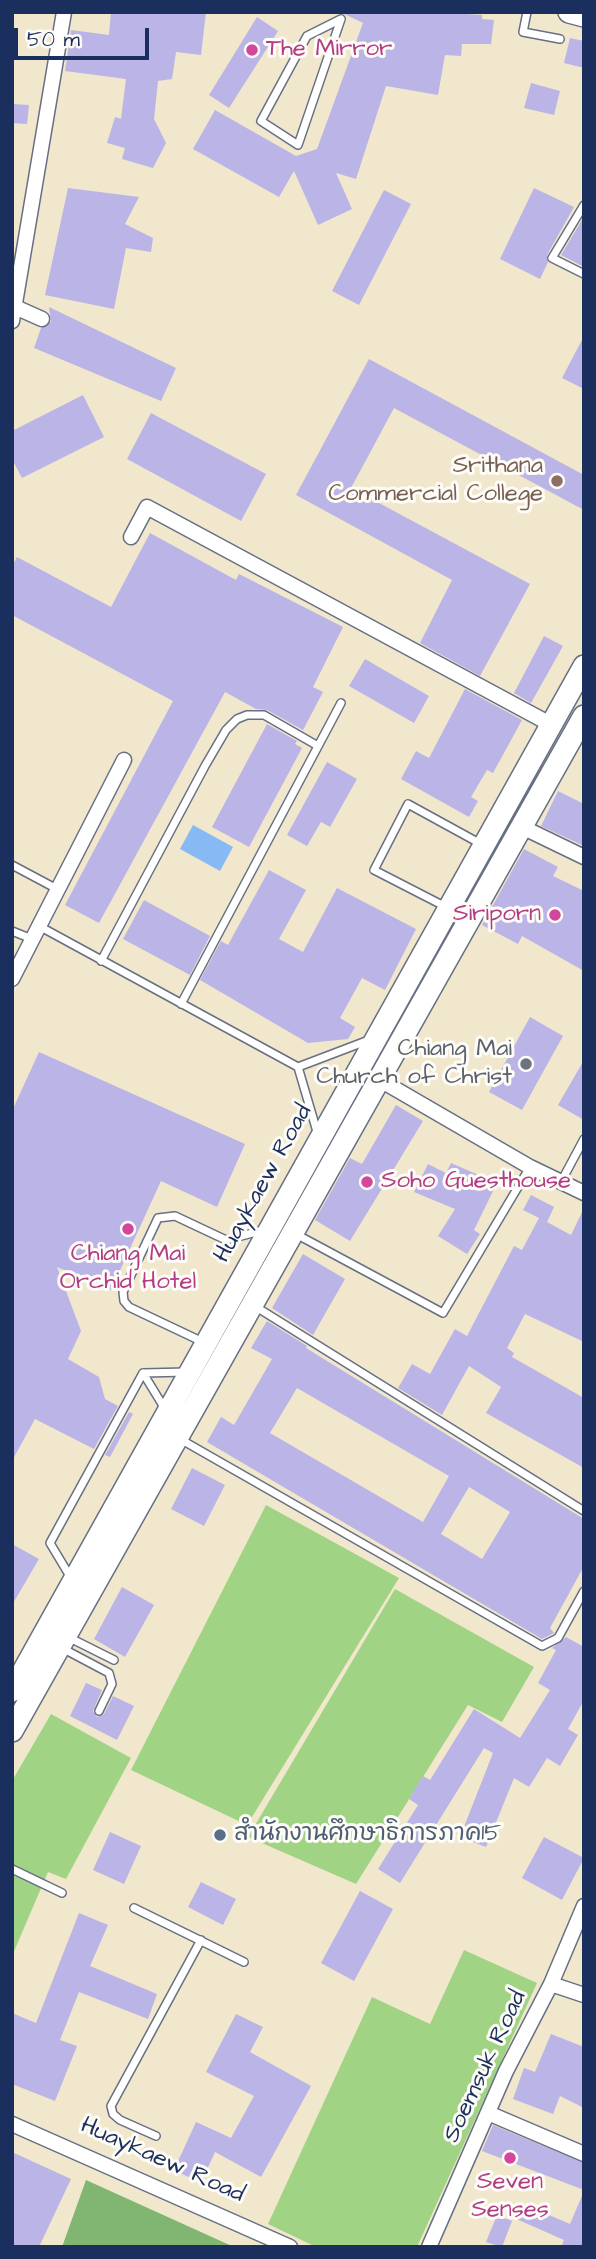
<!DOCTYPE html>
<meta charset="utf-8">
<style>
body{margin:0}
#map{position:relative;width:596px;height:2259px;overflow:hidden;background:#f1e7cc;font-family:"Architects Daughter",sans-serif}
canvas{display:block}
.frame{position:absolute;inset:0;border:14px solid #1b2f5e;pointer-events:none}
.scale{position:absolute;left:14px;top:28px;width:135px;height:32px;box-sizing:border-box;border:4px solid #1b2f5e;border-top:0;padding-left:9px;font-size:21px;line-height:24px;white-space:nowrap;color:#1b2f5e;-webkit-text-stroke:5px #fdfcf7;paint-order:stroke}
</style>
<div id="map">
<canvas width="596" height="2259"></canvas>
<div class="frame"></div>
<div class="scale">50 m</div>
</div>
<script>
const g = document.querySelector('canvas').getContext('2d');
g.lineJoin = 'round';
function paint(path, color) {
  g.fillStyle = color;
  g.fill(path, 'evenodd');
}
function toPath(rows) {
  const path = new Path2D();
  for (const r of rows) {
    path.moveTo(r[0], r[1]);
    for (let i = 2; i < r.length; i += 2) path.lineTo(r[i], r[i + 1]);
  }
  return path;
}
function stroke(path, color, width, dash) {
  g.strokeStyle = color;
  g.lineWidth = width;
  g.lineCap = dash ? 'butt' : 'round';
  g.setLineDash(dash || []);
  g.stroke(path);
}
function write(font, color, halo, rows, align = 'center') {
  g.font = font + ' "Architects Daughter","Playpen Sans Thai",sans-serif';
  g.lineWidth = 6;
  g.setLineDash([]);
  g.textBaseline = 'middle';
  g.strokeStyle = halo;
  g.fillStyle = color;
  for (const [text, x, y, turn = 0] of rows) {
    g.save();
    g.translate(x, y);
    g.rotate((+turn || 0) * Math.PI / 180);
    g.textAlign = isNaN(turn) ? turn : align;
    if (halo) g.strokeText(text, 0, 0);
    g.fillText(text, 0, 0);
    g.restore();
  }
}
const green = toPath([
 [266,1505,399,1578,247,1825,131,1770],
 [395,1589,534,1667,502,1722,468,1705,356,1884,248,1837],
 [51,1714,131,1758,66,1879,48,1872,12,1956,12,1781],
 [464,1950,537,1983,417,2247,316,2247,268,2224,372,1997,430,2024]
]);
const forest = toPath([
 [86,2180,234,2247,62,2247]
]);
const water = toPath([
 [193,825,233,847,220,871,180,849]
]);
const building = toPath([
 [111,12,206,12,201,55,176,52,172,79,158,81,154,119,166,143,153,168,122,159,125,148,107,143,115,117,121,119,126,79,65,71,71,30,109,35],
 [340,12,452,13,482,15,482,19,494,20,491,44,462,44,461,56,445,55,438,95,386,86,356,179,336,173,352,209,318,225,294,171,279,197,193,149,215,110,296,156,317,149,363,23],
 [257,17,278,31,229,108,209,95],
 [570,38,584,41,584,68,564,63],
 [531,83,560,91,554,115,524,108],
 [12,104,29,105,27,124,12,123],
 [68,188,139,197,125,224,153,238,151,252,126,248,114,309,45,295],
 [534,188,574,207,547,255,548,262,540,279,500,259],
 [384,190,411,204,359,305,332,291],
 [582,220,584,221,584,267,561,255],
 [49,307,176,368,161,401,34,348,41,328,51,322],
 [584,336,584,389,562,378],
 [369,359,584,475,584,510,394,408,351,488,530,584,480,676,420,643,452,580,296,495],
 [83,395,104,437,22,478,12,459,12,431],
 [151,413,266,474,241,521,127,459],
 [150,533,236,580,239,574,343,627,313,687,323,692,303,730,267,710,256,709,225,692,99,923,65,905,173,701,12,615,12,566,17,557,111,607],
 [544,636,563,646,531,703,514,693],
 [365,659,429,696,414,723,349,686],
 [465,689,522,720,493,773,487,770,471,797,478,801,469,817,401,779,416,751,429,758],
 [267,724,297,741,295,744,302,748,249,847,212,827],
 [327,762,357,779,330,827,321,822,307,846,287,835],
 [558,791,584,804,584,846,541,826],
 [524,849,558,867,553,876,584,891,584,971,522,936,518,944,482,925],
 [269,870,306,890,279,939,303,952,337,888,416,929,385,990,362,978,340,1018,355,1027,348,1039,308,1043,200,980,221,941,228,945],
 [144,900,210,936,190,975,123,939],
 [530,1017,563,1036,522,1110,489,1092],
 [39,1052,245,1144,217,1207,161,1181,111,1290,57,1267,81,1331,68,1359,99,1377,105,1399,118,1406,94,1449,35,1419,12,1461,12,1111],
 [584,1060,584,1120,558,1105],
 [396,1105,423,1121,350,1241,315,1220,350,1158,362,1164],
 [451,1163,497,1183,474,1230,480,1234,467,1254,438,1236,455,1209,414,1192,428,1164,446,1173],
 [531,1195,554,1207,547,1222,571,1235,584,1208,584,1342,525,1314,507,1348,514,1353,512,1357,584,1398,584,1468,486,1413,501,1387,469,1366,442,1415,398,1388,412,1364,430,1374,455,1329,467,1336,514,1246,522,1250,539,1218,523,1210],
 [303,1254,345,1279,313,1335,272,1308],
 [267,1321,307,1346,306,1348,584,1519,584,1566,550,1628,554,1633,542,1639,207,1442,221,1417,234,1425,272,1359,251,1348],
 [297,1388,449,1476,423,1522,270,1433],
 [469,1487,510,1512,482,1559,441,1534],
 [129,1412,133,1414,110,1457,105,1455],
 [192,1468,225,1485,204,1526,171,1509],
 [12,1544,39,1559,12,1605],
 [122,1587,154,1605,125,1657,94,1639],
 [566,1637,584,1647,584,1700,568,1729,578,1735,560,1766,547,1758,529,1787,514,1778,486,1847,460,1837,493,1753,484,1748,400,1883,378,1869,418,1805,409,1799,423,1776,430,1780,474,1709,520,1738,550,1690,538,1683,556,1650,552,1648],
 [86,1683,102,1690,93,1711,97,1717,104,1714,113,1696,134,1706,117,1740,70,1716],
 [110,1832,141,1846,124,1884,93,1870],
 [544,1837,584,1858,562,1900,522,1878],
 [201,1882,236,1899,223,1925,188,1907],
 [360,1891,393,1909,354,1981,321,1963],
 [79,1913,108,1925,90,1966,157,1994,148,2019,79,1992,60,2040,77,2046,55,2101,12,2084,12,2013,36,2023],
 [236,2014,263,2027,250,2052,311,2086,261,2177,215,2152,201,2183,174,2170,196,2122,231,2138,254,2096,206,2072],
 [551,2034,584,2047,584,2108,560,2096,553,2114,513,2099,524,2068,535,2072],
 [493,2125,584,2163,584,2190,482,2151],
 [12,2152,71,2179,39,2247,12,2247],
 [584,2191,584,2247,561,2247,564,2240,514,2218,521,2203,570,2224],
 [497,2215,512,2221,502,2247,486,2242]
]);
const lane = toPath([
 [527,12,523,32,560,39],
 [341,19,298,145,261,121,307,36,341,19],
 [584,205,552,258,584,274],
 [12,865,57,889],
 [446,907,374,870,408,804,481,844],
 [39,926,298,1067,318,1135],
 [12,931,32,939],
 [101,961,205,766,226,730,237,719,247,715,264,715,318,746],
 [181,1004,341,703],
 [298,1067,369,1040],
 [561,1182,584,1139],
 [294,1233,443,1313,530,1167],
 [253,1305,584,1511],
 [205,1343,129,1307,124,1301,123,1292,158,1218,175,1216,226,1240,264,1230],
 [143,1373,165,1409],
 [180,1439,542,1646,558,1638,584,1591],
 [71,1578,50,1543,143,1373,187,1372],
 [68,1637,114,1660],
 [60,1647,109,1673,112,1684,99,1711],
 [12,1869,62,1893],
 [134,1908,244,1962],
 [156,2136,120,2120,113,2114,111,2106,201,1940]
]);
const street = toPath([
 [15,307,42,319],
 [12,321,64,12],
 [131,537,147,507,552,725],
 [522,827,584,857],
 [12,979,124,760],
 [380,1080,530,1167,584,1193],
 [551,1984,584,1995],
 [488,2113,584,2154],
 [12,2124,290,2247],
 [429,2247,506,2071,551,1984,584,1906]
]);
const secondary = toPath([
 [569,12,584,16],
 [12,1691,584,666],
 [12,1731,584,716]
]);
const markers = [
 [252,50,7,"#d1479c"],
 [557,481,7,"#8d6e63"],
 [555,915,7,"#d1479c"],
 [526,1064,7,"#6b7280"],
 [367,1182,7,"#d1479c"],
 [128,1229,7,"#d1479c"],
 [220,1835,7,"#5c6f8a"],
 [510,2158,7,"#d1479c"]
];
const hotelNames = [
 ["The Mirror",266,50],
 ["Siriporn",541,915,"right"],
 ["Soho Guesthouse",381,1182],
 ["Chiang Mai",128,1255,"center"],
 ["Orchid Hotel",128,1283,"center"],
 ["Seven",510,2183,"center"],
 ["Senses",510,2211,"center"]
];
const educationNames = [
 ["Srithana",543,467],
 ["Commercial College",543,495]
];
const worshipNames = [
 ["Chiang Mai",512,1050],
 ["Church of Christ",512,1078]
];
const streetNames = [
 ["Huaykaew Road",264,1184,-61],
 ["Soemsuk Road",486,2067,-65],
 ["Huaykaew Road",162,2161,24]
];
const serviceNames = [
 ["สำนักงานศึกษาธิการภาค15",234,1835]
];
paint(green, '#a0d484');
paint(forest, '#80b672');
paint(water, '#87baf4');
paint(building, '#bbb4e6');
stroke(lane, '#666f84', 10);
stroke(street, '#666f84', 17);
stroke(secondary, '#666f84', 24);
stroke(lane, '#fff', 7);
stroke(street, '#fff', 14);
stroke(secondary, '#fff', 21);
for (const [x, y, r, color] of markers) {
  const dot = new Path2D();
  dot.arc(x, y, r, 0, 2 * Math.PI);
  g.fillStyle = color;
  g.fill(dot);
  stroke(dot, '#fdfcf7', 2.5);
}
write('24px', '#b23c85', '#fdfcf7', hotelNames, 'left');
write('24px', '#785e54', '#fdfcf7', educationNames, 'right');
write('24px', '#5b616d', '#fdfcf7', worshipNames, 'right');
write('24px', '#1b2f5e', '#fdfcf7', streetNames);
write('24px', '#4e5e75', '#fdfcf7', serviceNames, 'left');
</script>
